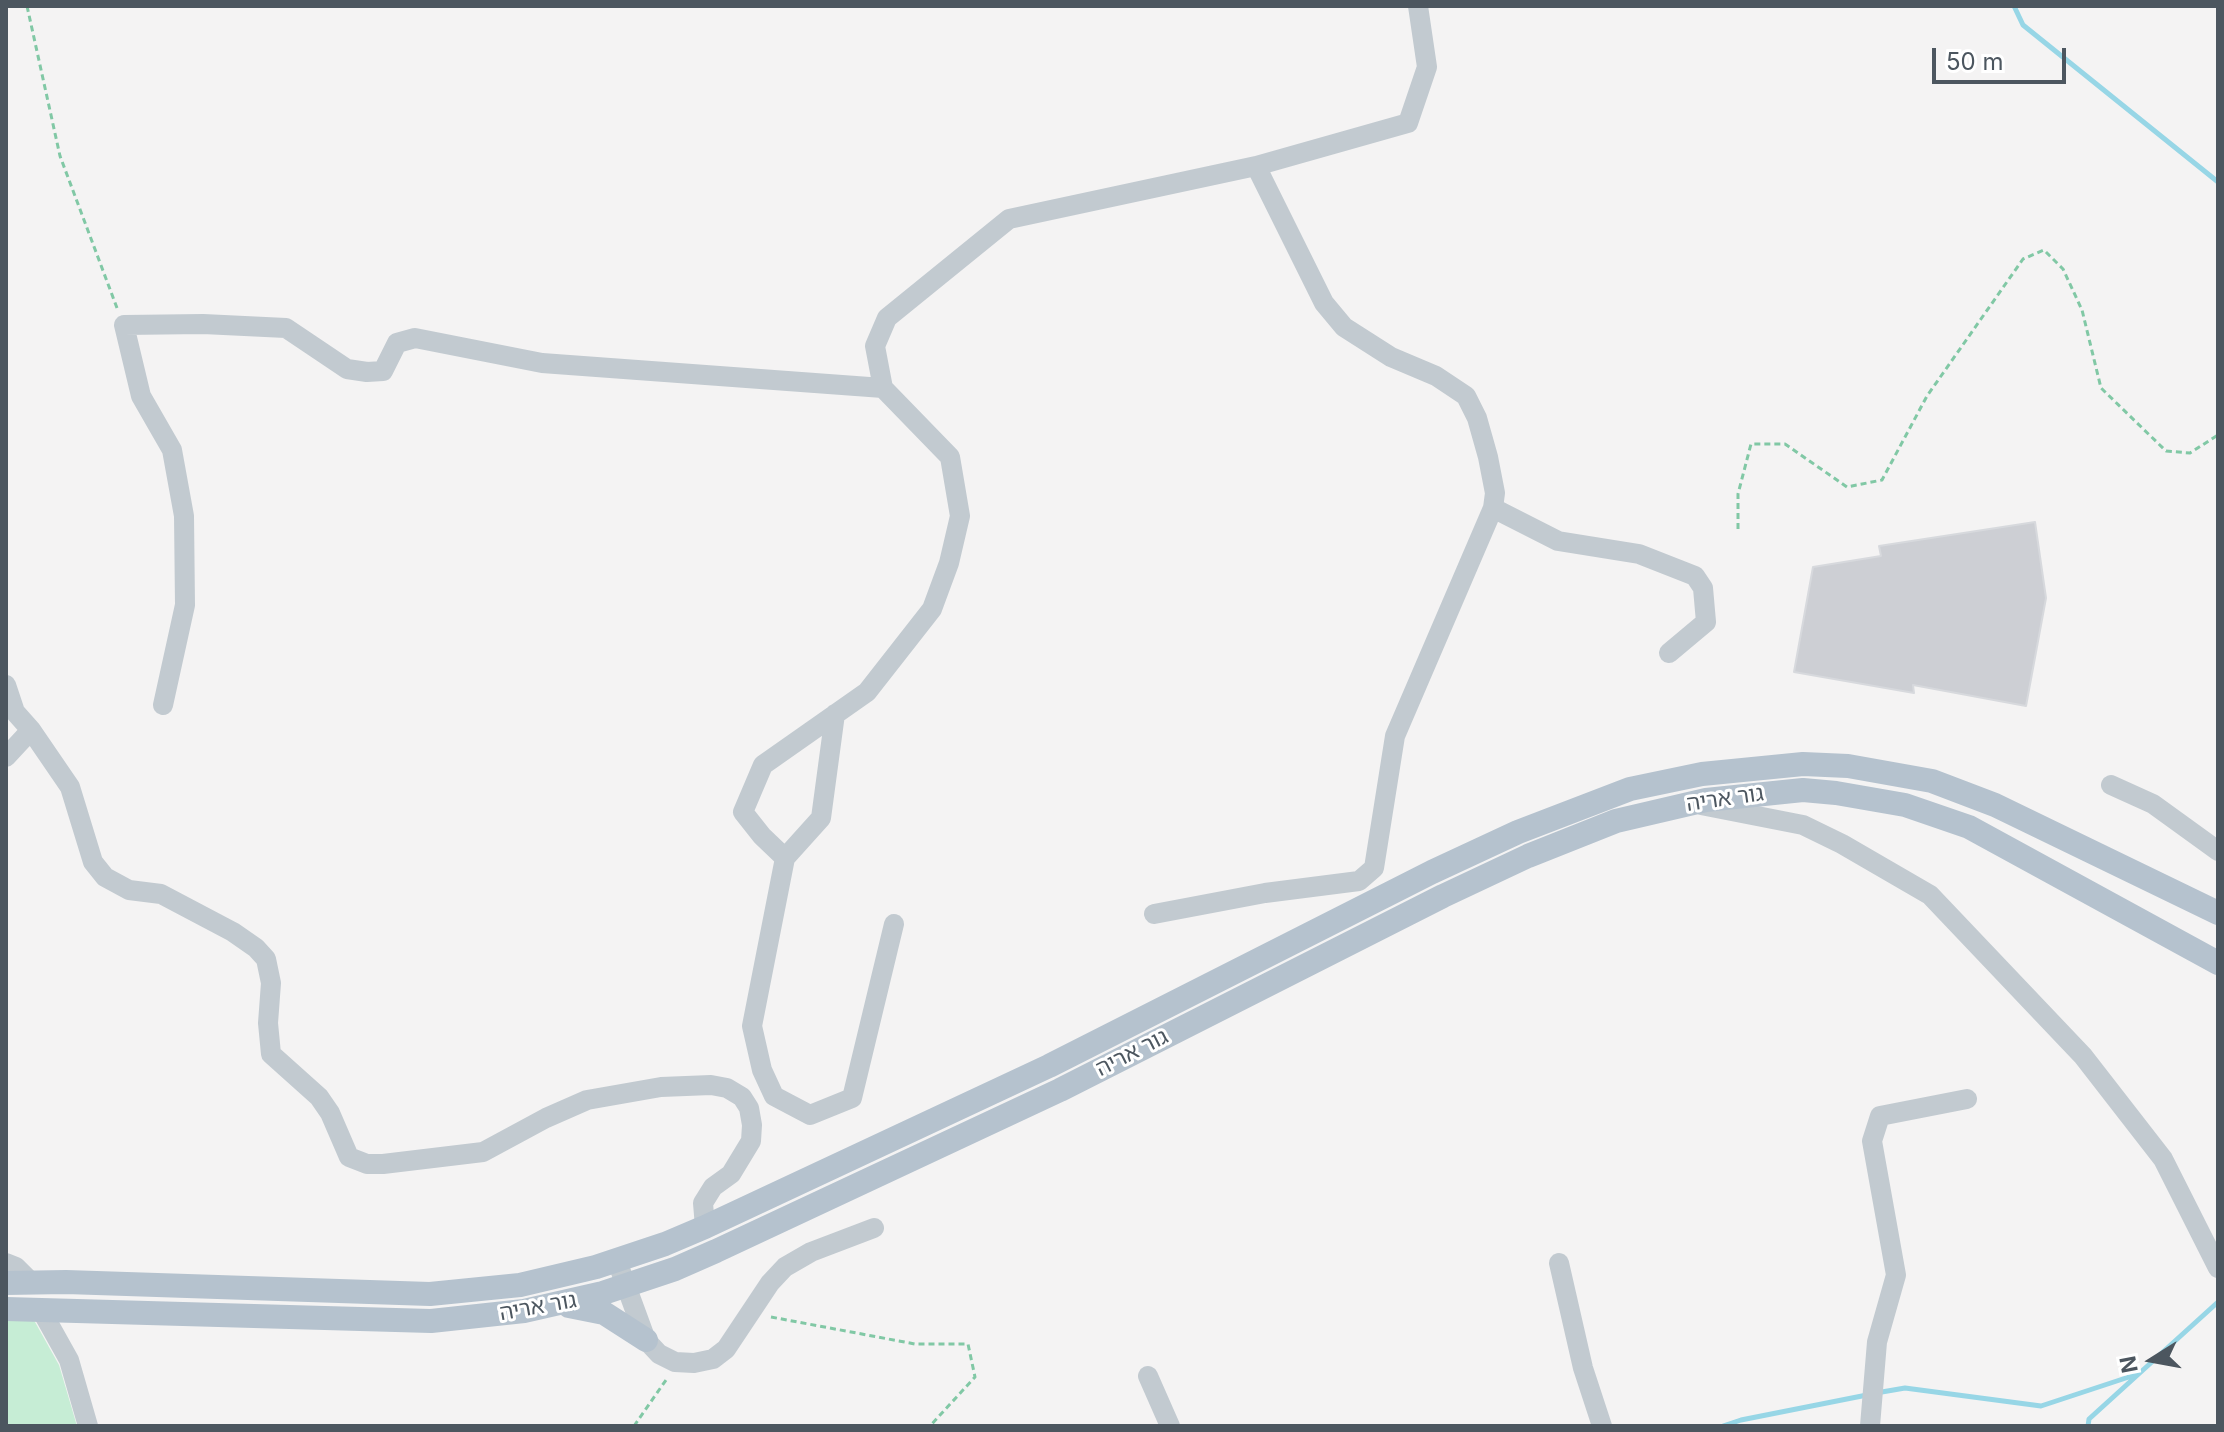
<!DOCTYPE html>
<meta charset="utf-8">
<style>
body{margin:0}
#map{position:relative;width:2224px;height:1432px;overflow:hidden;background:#f4f3f3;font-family:Inter,sans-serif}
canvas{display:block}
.frame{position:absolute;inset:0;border:8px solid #4c565f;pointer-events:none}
.north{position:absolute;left:2112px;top:1320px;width:80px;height:80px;-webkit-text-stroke:6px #fff;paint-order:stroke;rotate:259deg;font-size:22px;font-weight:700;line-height:32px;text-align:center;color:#4c565f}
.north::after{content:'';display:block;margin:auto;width:28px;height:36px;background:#4c565f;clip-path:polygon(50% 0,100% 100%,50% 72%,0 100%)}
.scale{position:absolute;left:1932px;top:48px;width:134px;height:36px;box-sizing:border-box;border:4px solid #4c565f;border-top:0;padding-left:10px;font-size:24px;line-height:28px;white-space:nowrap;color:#4c565f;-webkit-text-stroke:6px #fff;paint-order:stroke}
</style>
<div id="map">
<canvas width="2224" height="1432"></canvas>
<div class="frame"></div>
<div class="north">N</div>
<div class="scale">50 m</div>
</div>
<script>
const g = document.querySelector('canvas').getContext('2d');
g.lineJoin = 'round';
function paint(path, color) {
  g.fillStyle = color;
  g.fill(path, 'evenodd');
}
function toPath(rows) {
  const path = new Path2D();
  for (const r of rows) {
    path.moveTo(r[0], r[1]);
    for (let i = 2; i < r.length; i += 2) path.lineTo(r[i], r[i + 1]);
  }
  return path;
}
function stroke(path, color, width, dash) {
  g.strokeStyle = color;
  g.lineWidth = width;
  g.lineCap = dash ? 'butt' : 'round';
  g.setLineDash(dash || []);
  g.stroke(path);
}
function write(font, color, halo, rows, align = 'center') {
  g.font = font + ' Inter,"Noto Sans Hebrew",sans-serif';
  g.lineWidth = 6;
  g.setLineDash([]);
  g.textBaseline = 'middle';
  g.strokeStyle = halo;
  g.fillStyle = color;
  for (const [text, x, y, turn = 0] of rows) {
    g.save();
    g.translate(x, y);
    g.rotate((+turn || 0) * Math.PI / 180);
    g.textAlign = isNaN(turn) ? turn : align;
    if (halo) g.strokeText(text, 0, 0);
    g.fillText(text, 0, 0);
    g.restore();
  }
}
const green = toPath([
 [30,1313,59,1365,77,1426,6,1426,6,1315]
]);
const stream = toPath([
 [2014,6,2023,25,2218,182],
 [1876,1393,1905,1388,2041,1406,2138,1374],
 [1723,1426,1741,1420,1867,1395],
 [2088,1426,2089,1419,2218,1302]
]);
const building = toPath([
 [2035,522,2046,598,2026,706,1913,685,1914,693,1794,672,1813,567,1881,556,1879,546,2035,522]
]);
const path = toPath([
 [27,6,60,156,117,308],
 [1738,529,1738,494,1751,444,1785,444,1847,487,1882,480,1927,396,2023,259,2044,250,2063,269,2082,310,2101,388,2166,451,2190,453,2218,435],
 [771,1317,915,1344,968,1344,975,1377,930,1426],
 [634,1426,666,1380]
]);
const minor = toPath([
 [1493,508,1558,541,1639,554,1695,576,1703,588,1706,622,1669,653],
 [6,685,15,712,31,730,70,787,93,862,105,877,129,890,161,894,233,932,256,948,266,959,271,983,268,1023,271,1054,319,1097,330,1113,349,1157,367,1164,383,1164,483,1152,546,1118,587,1100,661,1087,711,1085,727,1088,742,1097,749,1108,752,1125,751,1141,731,1174,713,1187,703,1203,705,1227],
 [163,705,185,605,184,516,172,450,141,396,124,325,203,324,286,328,347,369,367,372,383,371,397,343,415,338,542,363,883,388],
 [835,714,821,818,785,858,752,1026,762,1070,774,1096,810,1115,852,1098,894,924],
 [6,757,31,730],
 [2111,785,2153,804,2218,851],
 [1701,805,1803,825,1842,844,1930,895,2083,1056,2163,1159,2218,1268],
 [785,858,762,836,743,812,763,765,867,692,932,609,949,563,960,516,950,457,883,388,875,346,887,318,1009,219,1256,166,1408,123,1427,67,1418,6],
 [1154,914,1265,893,1359,881,1374,868,1395,736,1493,508,1495,493,1488,457,1477,418,1466,396,1436,376,1391,357,1344,327,1324,303,1256,166],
 [617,1261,646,1340,659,1354,675,1362,694,1363,713,1359,726,1349,770,1283,785,1267,811,1252,874,1228],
 [6,1263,16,1267,31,1282],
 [1559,1263,1583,1368,1602,1426],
 [40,1308,69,1360,88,1426],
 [1148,1376,1170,1426],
 [1870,1426,1877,1342,1896,1275,1872,1141,1880,1116,1967,1099]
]);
const major = toPath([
 [6,1283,66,1282,430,1294,520,1285,596,1267,665,1244,705,1227,1049,1066,1432,872,1518,832,1630,789,1702,774,1803,764,1848,766,1932,781,1995,805,2218,913],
 [569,1306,604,1313,646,1340],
 [6,1309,431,1321,524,1311,603,1293,675,1269,716,1251,1060,1090,1443,896,1528,856,1616,821,1706,800,1803,790,1836,793,1905,805,1969,827,2218,963]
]);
const streetNames = [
 ["גור אריה",1725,799,-8],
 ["גור אריה",1132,1053,-27],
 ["גור אריה",538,1307,-10]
];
paint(green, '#c6edd5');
stroke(stream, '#97d6e6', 5);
paint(building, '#cdcfd4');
stroke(building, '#d7d9dd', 2);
stroke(path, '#81c8a5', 3, [6, 4]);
stroke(minor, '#c2cad0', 20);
stroke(major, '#b5c2ce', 24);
write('22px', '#4c565f', '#fff', streetNames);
</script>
